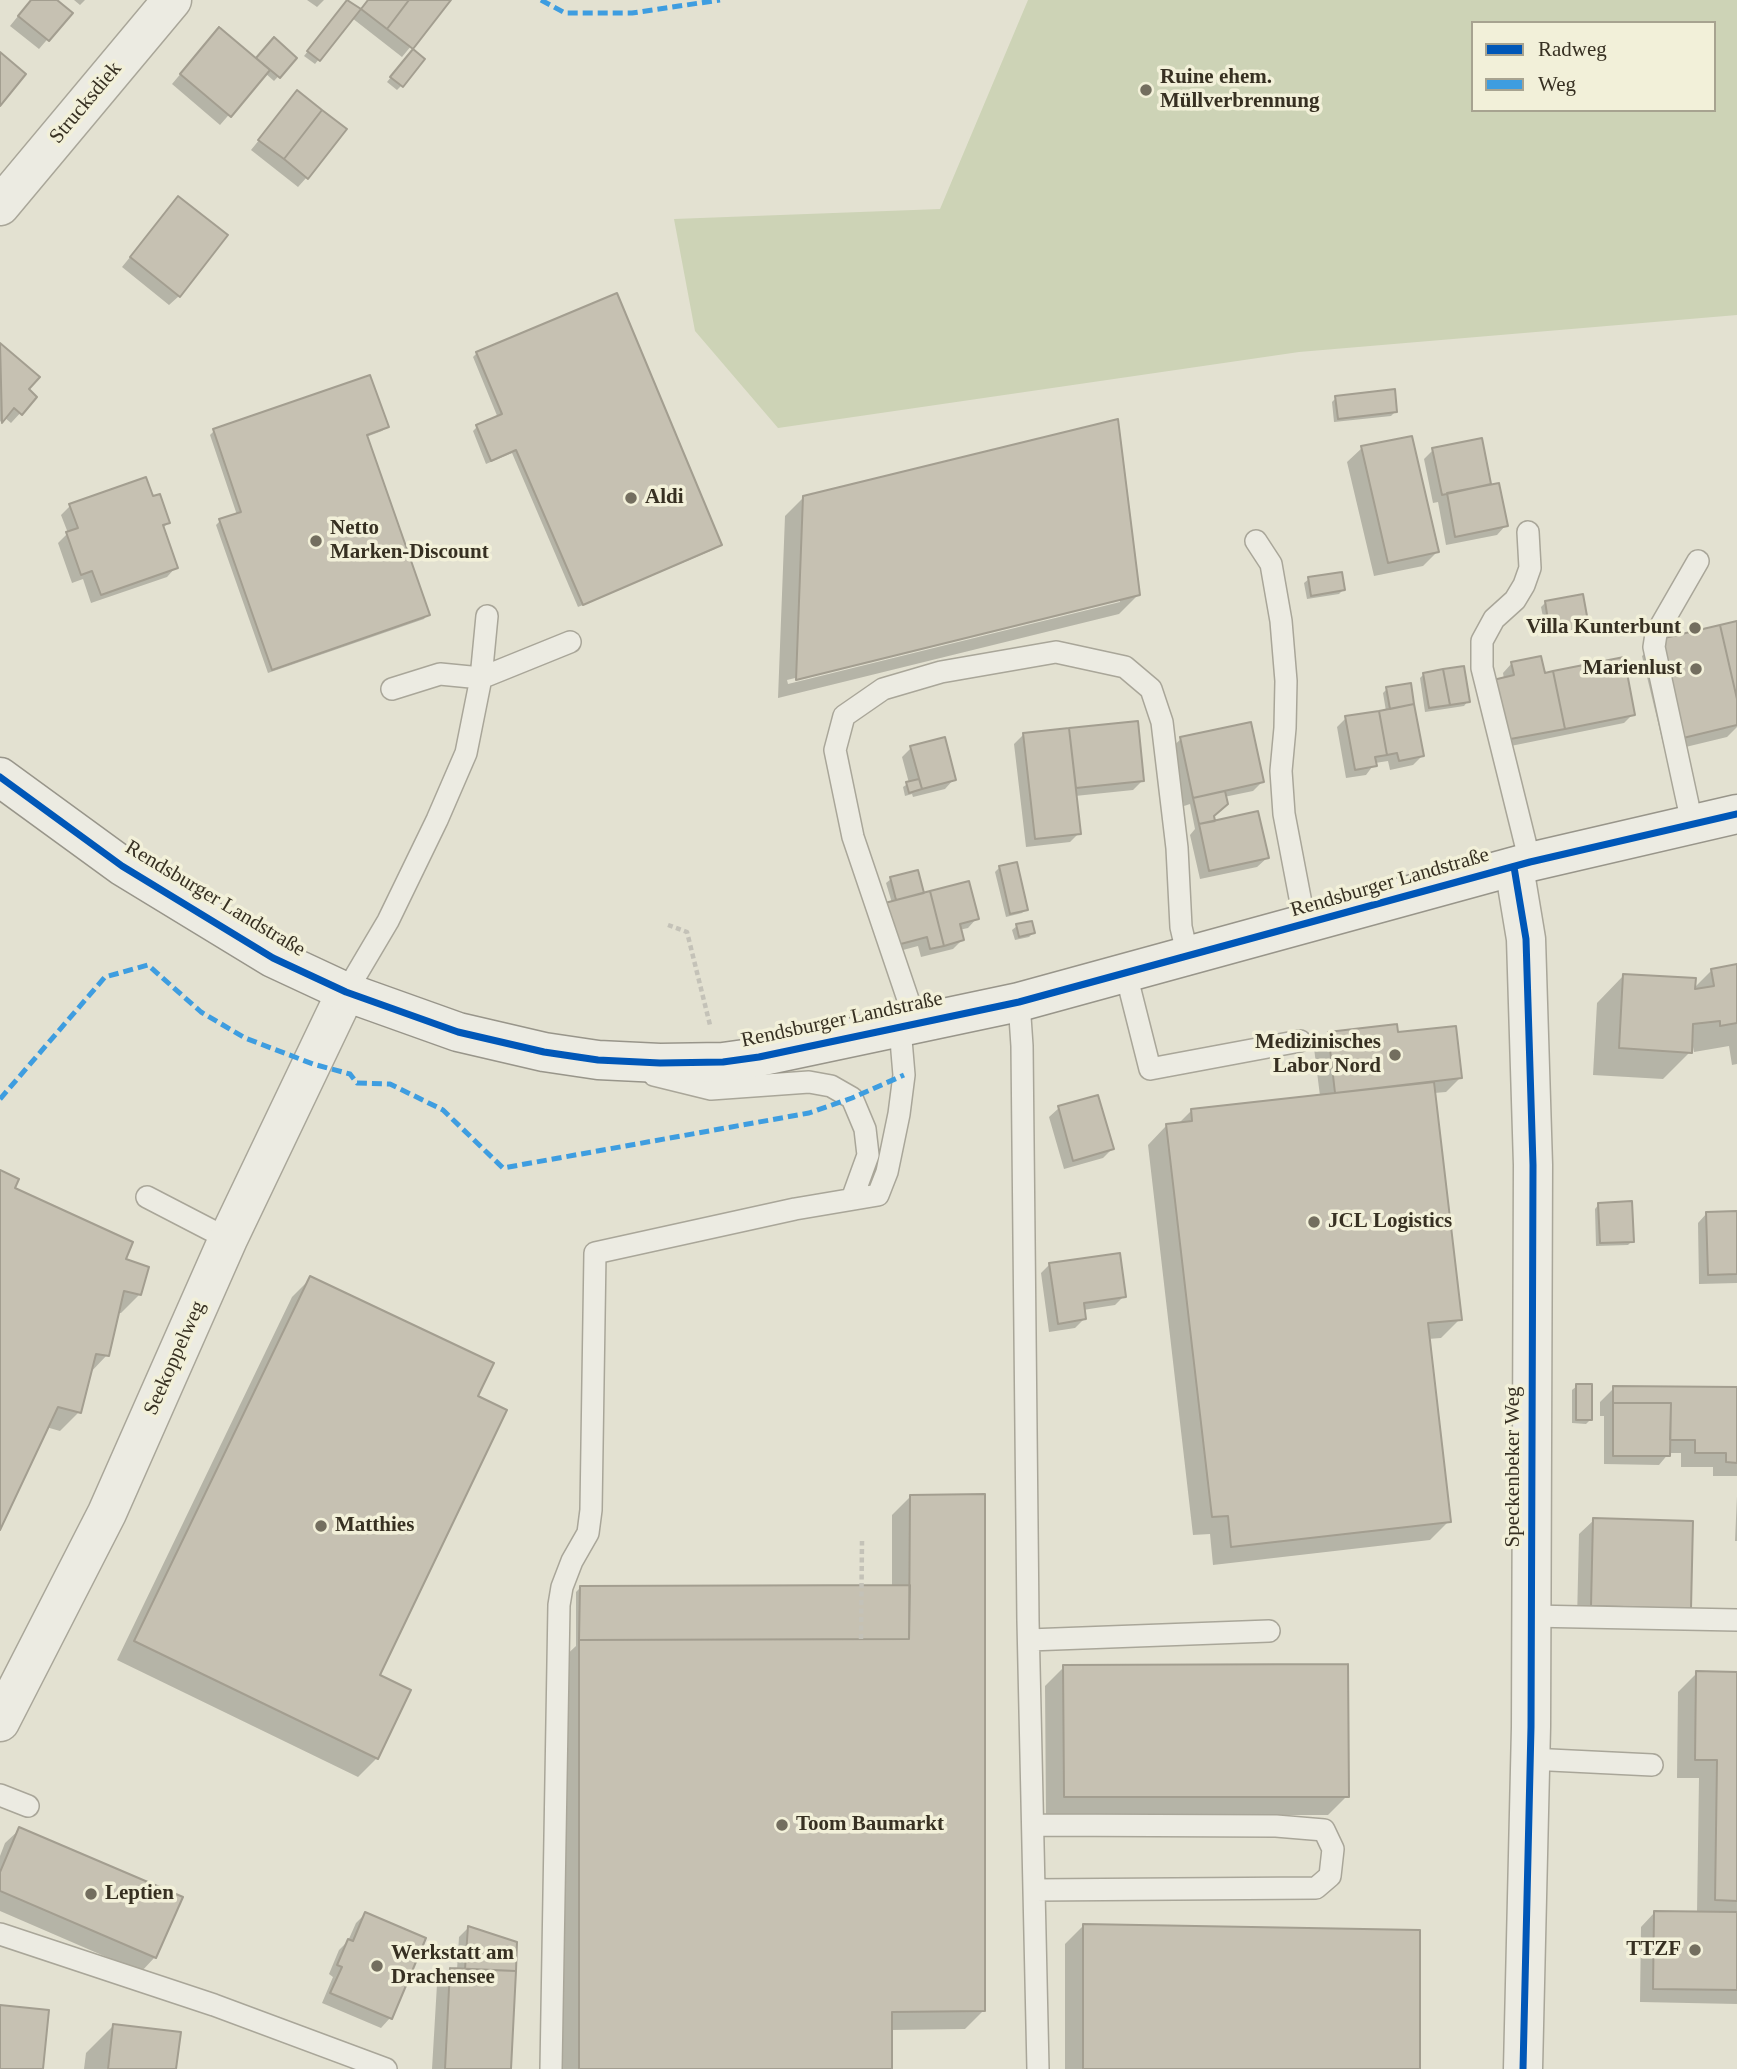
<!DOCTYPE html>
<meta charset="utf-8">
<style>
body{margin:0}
#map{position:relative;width:1737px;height:2069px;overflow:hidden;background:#e3e1d1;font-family:"Times New Roman",serif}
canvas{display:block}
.legend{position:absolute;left:1471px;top:21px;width:245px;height:91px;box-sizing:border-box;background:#f2f0d9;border:2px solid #a7a390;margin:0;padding:9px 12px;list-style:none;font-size:21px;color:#373022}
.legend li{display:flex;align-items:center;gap:14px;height:35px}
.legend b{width:35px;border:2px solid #a7a390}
</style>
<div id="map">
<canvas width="1737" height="2069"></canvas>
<ul class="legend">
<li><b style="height:9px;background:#0057b8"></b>Radweg</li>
<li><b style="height:9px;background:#3e9de0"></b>Weg</li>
</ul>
</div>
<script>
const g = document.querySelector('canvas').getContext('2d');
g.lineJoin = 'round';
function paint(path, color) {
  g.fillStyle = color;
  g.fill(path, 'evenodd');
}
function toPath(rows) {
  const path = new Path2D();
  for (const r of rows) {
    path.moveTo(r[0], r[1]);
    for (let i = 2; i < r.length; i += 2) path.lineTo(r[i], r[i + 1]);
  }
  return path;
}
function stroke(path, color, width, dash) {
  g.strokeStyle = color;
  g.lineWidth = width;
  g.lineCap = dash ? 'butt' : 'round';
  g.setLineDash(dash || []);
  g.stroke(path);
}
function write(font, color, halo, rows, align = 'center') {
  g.font = font + ' "Times New Roman",serif';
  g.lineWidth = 7;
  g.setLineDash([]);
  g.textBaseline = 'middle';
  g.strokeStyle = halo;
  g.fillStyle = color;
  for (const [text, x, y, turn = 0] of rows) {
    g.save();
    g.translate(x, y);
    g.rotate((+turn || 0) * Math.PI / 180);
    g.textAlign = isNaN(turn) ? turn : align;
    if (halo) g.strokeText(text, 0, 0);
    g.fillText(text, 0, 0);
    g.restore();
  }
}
const green = toPath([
 [1028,0,1737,0,1737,315,1299,352,778,428,695,331,674,219,940,209],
 [1473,23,1714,23,1714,110,1473,110]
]);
const shadow = toPath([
 [31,0,54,0,70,13,39,49,10,26],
 [74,0,85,0,80,5],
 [307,0,324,0,317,7],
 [368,0,449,0,402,57,352,18,315,64,304,56,348,1,360,10],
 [210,39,256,60,270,44,295,58,274,81,265,73,220,125,172,84],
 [412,51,401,86,397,90,387,82],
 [297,93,307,177,298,187,251,150],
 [178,198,179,296,169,305,122,267],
 [0,345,38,377,27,389,35,397,11,423,4,417,0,422],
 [477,353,720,544,715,549,578,607,512,453,486,464,473,431,477,427,498,418,473,357],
 [1336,398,1395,412,1391,416,1334,422,1332,402],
 [387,427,382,431,366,437,428,614,424,619,268,673,216,525,220,521,237,515,210,435,214,431],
 [1480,440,1490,486,1506,525,1497,535,1446,545,1438,502,1433,503,1424,459,1433,450],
 [1362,448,1437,552,1423,566,1374,576,1347,462],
 [804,497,1138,595,1119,614,778,698,785,516],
 [1120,598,1120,602,788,684,787,680],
 [152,498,168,523,163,528,176,567,167,577,91,603,83,579,72,583,58,543,68,533,61,515,70,506],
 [1309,579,1343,590,1339,594,1307,599,1304,583],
 [1546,602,1587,626,1582,630,1547,637,1541,607],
 [1737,623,1737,727,1727,737,1665,752,1642,656,1657,642],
 [1512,663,1543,675,1633,714,1624,723,1496,749,1504,679,1503,673],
 [1424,674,1468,701,1464,706,1425,712,1420,678],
 [1387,689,1422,756,1413,765,1390,770,1388,761,1375,763,1366,775,1346,778,1337,727,1346,718,1386,711,1383,693],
 [1136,723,1143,780,1133,790,1075,796,1079,833,1070,842,1026,847,1014,744,1023,735],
 [1181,739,1263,781,1253,791,1224,797,1212,816,1213,820,1267,858,1257,867,1200,879,1190,835,1195,829,1190,804,1184,806,1171,748],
 [911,748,954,779,945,789,913,797,912,794,905,796,903,787,909,783,902,757],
 [999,868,1026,909,1022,913,1006,917,995,872],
 [891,879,922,892,977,918,968,928,959,930,962,940,953,949,921,957,918,946,888,954,892,903,886,883],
 [1017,926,1033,933,1029,937,1015,940,1012,930],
 [1737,966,1737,1064,1732,1065,1729,1046,1694,1052,1692,1042,1690,1052,1663,1079,1593,1075,1597,1003,1624,975,1694,988,1712,970],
 [1329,1034,1397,1034,1461,1077,1446,1092,1434,1093,1460,1319,1441,1338,1428,1339,1449,1521,1430,1540,1213,1565,1210,1534,1193,1535,1148,1145,1166,1126,1178,1124,1191,1111,1320,1096,1314,1048],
 [1059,1108,1112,1149,1103,1158,1064,1169,1049,1117],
 [0,1172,13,1189,124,1260,140,1294,121,1313,117,1313,107,1355,89,1374,79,1412,60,1431,46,1427,0,1526],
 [1599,1204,1632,1241,1628,1245,1596,1246,1595,1209],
 [1707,1213,1737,1213,1737,1283,1699,1284,1698,1223],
 [1050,1264,1124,1296,1115,1305,1083,1310,1084,1319,1075,1328,1049,1332,1041,1273],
 [311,1278,475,1397,378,1676,377,1758,358,1777,117,1660,292,1297],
 [1577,1386,1591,1419,1586,1424,1572,1423,1572,1390],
 [1614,1388,1737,1389,1737,1476,1713,1476,1713,1467,1681,1467,1681,1453,1669,1453,1659,1465,1604,1464,1604,1416,1600,1416,1600,1402],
 [911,1496,984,2010,965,2029,890,2030,890,2069,560,2069,561,1660,576,1646,576,1592,580,1588,892,1587,892,1515],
 [1737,1496,1737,1541,1735,1541],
 [1594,1520,1689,1608,1577,1620,1579,1534],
 [1064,1667,1347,1796,1328,1815,1046,1815,1045,1686],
 [1697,1673,1737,1674,1737,2004,1640,2002,1641,1927,1655,1912,1697,1913,1699,1778,1677,1778,1678,1692],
 [20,1829,155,1957,141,1972,0,1911,0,1856,5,1843],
 [365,1914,424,1939,390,2018,381,2028,322,2003,333,1977,329,1974,339,1950,348,1941,356,1923],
 [1084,1925,1418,2069,1065,2069,1065,1944],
 [468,1928,509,2069,432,2069,437,1984,451,1970,457,1970,459,1937],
 [113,2026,175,2069,84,2069,86,2053]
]);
const building = toPath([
 [31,0,57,0,73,13,49,41,18,16,31,0],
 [347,0,361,9,320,61,307,51,347,0],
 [368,0,409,0,387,29,361,9,368,0],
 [409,0,451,0,413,49,387,29,409,0],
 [219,27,270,70,231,117,180,74,219,27],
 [274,37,297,58,280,78,256,58,274,37],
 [413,49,425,59,403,87,390,77,413,49],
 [0,52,26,74,0,106,0,52],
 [297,90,322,110,284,159,258,140,297,90],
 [322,110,347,129,308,179,284,159,322,110],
 [178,196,228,235,180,297,130,257,178,196],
 [617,293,722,545,583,605,516,450,491,461,476,425,502,414,476,352,617,293],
 [0,343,40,377,29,389,37,397,22,415,14,408,2,423,0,343],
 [370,375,389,427,367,435,430,615,272,670,219,519,241,512,213,429,370,375],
 [1395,389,1397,412,1338,419,1335,396,1395,389],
 [1118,419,1140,595,796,680,803,496,1118,419],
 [1412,436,1439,552,1388,563,1361,446,1412,436],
 [1482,438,1491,484,1442,495,1432,448,1482,438],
 [146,477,153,496,160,494,170,523,163,525,178,568,101,595,92,571,81,575,66,532,78,528,69,504,146,477],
 [1499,483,1508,526,1455,537,1447,493,1499,483],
 [1342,572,1345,590,1311,596,1308,577,1342,572],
 [1583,594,1589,627,1550,634,1545,601,1583,594],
 [1737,621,1737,699,1720,625,1737,621],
 [1720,625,1737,699,1737,725,1679,739,1656,640,1720,625],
 [1541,656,1545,673,1553,671,1565,729,1505,740,1493,680,1514,675,1511,662,1541,656],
 [1624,657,1635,715,1565,729,1553,671,1624,657],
 [1464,666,1470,702,1450,705,1443,669,1464,666],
 [1443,669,1450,705,1429,708,1423,673,1443,669],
 [1411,683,1414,704,1390,709,1386,687,1411,683],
 [1414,704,1424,756,1399,761,1397,753,1387,755,1379,711,1414,704],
 [1379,711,1387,755,1375,757,1377,766,1355,770,1345,716,1379,711],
 [1138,721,1144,781,1076,788,1069,728,1138,721],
 [1251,722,1264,782,1193,798,1180,737,1251,722],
 [1069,728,1081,834,1035,839,1023,733,1069,728],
 [945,737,956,780,922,789,910,746,945,737],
 [919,779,922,789,909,793,906,782,919,779],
 [1225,791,1228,804,1214,816,1215,821,1199,824,1193,798,1225,791],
 [1258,811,1269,858,1209,871,1199,824,1258,811],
 [1017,862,1028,910,1010,914,999,866,1017,862],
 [918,870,924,893,896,900,890,877,918,870],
 [969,881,979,919,960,924,964,940,944,946,930,891,969,881],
 [930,891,944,946,930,949,927,937,897,945,885,903,930,891],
 [1032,921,1035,933,1019,937,1016,924,1032,921],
 [1737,964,1737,1023,1720,1026,1720,1021,1693,1024,1692,1053,1619,1048,1623,974,1696,978,1695,989,1714,986,1711,969,1737,964],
 [1397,1024,1398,1032,1456,1026,1462,1078,1335,1093,1328,1032,1397,1024],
 [1434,1082,1462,1320,1428,1323,1451,1522,1231,1547,1228,1516,1212,1517,1166,1124,1192,1121,1191,1109,1434,1082],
 [1098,1095,1114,1149,1073,1161,1058,1106,1098,1095],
 [0,1170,19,1179,15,1188,133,1242,126,1259,149,1267,141,1295,124,1291,109,1356,96,1354,81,1413,58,1407,0,1530,0,1170],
 [1632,1201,1634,1242,1600,1243,1598,1203,1632,1201],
 [1737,1211,1737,1274,1708,1275,1706,1212,1737,1211],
 [1120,1253,1126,1297,1084,1303,1086,1319,1058,1324,1049,1263,1120,1253],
 [310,1276,494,1363,478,1396,507,1410,380,1675,411,1690,378,1759,134,1641,310,1276],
 [1576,1384,1592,1384,1592,1420,1576,1420,1576,1384],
 [1613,1386,1737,1387,1737,1463,1726,1462,1726,1453,1695,1453,1695,1440,1670,1440,1671,1403,1613,1403,1613,1386],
 [1613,1403,1671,1403,1670,1456,1613,1456,1613,1403],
 [985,1494,985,2011,892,2012,892,2069,579,2069,579,1640,909,1639,910,1495,985,1494],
 [1593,1518,1693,1521,1691,1609,1591,1606,1593,1518],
 [910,1585,909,1639,579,1640,580,1586,910,1585],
 [1348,1664,1349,1797,1064,1797,1063,1665,1348,1664],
 [1696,1671,1737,1672,1737,1901,1715,1900,1717,1760,1695,1760,1696,1671],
 [19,1827,183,1897,156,1958,0,1891,0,1872,19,1827],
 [1654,1911,1737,1912,1737,1990,1653,1989,1654,1911],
 [365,1912,426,1938,392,2019,330,1993,342,1967,337,1965,348,1939,353,1941,365,1912],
 [1083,1924,1420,1930,1420,2069,1083,2069,1083,1924],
 [468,1926,517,1942,516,1971,465,1969,468,1926],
 [450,1968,516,1971,511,2069,445,2069,450,1968],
 [0,2005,49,2010,43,2069,0,2069,0,2005],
 [113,2024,181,2032,176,2069,108,2069,113,2024]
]);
const path = toPath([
 [668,925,687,932,710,1025],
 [861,1639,862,1541]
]);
const lane = toPath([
 [1528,532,1530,568,1524,585,1515,600,1494,619,1482,641,1482,668,1530,862],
 [1256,541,1271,564,1281,621,1286,681,1285,728,1281,771,1284,814,1305,924],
 [392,689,440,674,481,678,570,642],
 [1692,823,1654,647,1656,634,1698,561],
 [1126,974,1150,1069,1300,1041],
 [346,992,388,921,437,820,466,753,481,678,487,616],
 [1019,1002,1022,1046,1028,1621,1038,2069],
 [916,1023,853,837,835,750,844,716,883,689,941,672,1056,652,1125,667,1151,689,1162,722,1177,848,1181,927,1188,957],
 [654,1075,711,1089,809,1082,831,1086,852,1098,865,1129,868,1155,852,1199],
 [147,1197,228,1239],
 [1530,1616,1737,1620],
 [1029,1640,1269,1631],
 [1530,1759,1652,1765],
 [0,1795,28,1806],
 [1033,1825,1276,1826,1324,1830,1333,1849,1330,1876,1316,1888,1034,1890],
 [0,1934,214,2005,386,2069],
 [551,2069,559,1605,562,1587,572,1561,588,1533,591,1510,595,1253,795,1209,878,1195,887,1172,899,1114,904,1075,900,1028]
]);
const street = toPath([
 [0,206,172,0],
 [1514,867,1526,939,1533,1165,1531,1727,1523,2069],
 [0,1722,107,1513,228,1239,346,992]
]);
const secondary = toPath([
 [0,777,122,866,273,958,346,992,458,1032,544,1052,598,1060,660,1063,723,1062,759,1057,1019,1002,1530,862,1737,814]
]);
const quiet = toPath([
 [541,0,565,13,632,13,720,0],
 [0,1099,105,977,148,965,201,1012,245,1038,313,1064,350,1074,357,1083,390,1084,443,1110,503,1168,809,1113,852,1098,904,1075]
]);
const cycleway = toPath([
 [0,777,122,866,273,958,346,992,458,1032,544,1052,598,1060,660,1063,723,1062,759,1057,1019,1002,1530,862,1737,814],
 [1514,867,1526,939,1533,1165,1531,1727,1523,2069]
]);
const markers = [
 [1146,90,7,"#736e5f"],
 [631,498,7,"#736e5f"],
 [316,541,7,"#736e5f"],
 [1695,628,7,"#736e5f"],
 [1696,669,7,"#736e5f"],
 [1395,1055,7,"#736e5f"],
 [1314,1222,7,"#736e5f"],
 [321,1526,7,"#736e5f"],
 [782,1825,7,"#736e5f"],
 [91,1894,7,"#736e5f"],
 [1695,1950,7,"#736e5f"],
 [377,1966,7,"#736e5f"]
];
const poiNames = [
 ["Ruine ehem.",1160,78],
 ["Müllverbrennung",1160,102],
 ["Aldi",645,498],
 ["Netto",330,529],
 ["Marken-Discount",330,553],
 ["Villa Kunterbunt",1681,628,"right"],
 ["Marienlust",1682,669,"right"],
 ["Medizinisches",1381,1043,"right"],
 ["Labor Nord",1381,1067,"right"],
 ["JCL Logistics",1328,1222],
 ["Matthies",335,1526],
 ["Toom Baumarkt",796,1825],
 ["Leptien",105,1894],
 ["TTZF",1681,1950,"right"],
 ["Werkstatt am",391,1954],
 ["Drachensee",391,1978]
];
const streetNames = [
 ["Strucksdiek",86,103,-50],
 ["Rendsburger Landstraße",1390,883,-16],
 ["Rendsburger Landstraße",215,899,31],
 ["Rendsburger Landstraße",842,1020,-12],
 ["Seekoppelweg",175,1358,-66],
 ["Speckenbeker Weg",1513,1467,-90]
];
paint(green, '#cdd3b6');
paint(shadow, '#0003');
paint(building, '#c6c1b2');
stroke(building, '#a39e90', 2);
stroke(lane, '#a9a699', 24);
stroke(street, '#a9a699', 41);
stroke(secondary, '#98958a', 41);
stroke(path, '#c4c2b8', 4.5, [5, 3.5]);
stroke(lane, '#ecebe2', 21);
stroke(street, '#ecebe2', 38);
stroke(secondary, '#ecebe2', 38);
stroke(quiet, '#3e9de0', 5, [10, 5]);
stroke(cycleway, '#0057b8', 7);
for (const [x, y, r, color] of markers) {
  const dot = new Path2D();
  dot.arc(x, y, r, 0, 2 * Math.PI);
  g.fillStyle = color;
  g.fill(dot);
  stroke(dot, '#f2f0d9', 2.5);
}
write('bold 21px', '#373022', '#f2f0d9', poiNames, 'left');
write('21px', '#373022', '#f2f0d9', streetNames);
</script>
